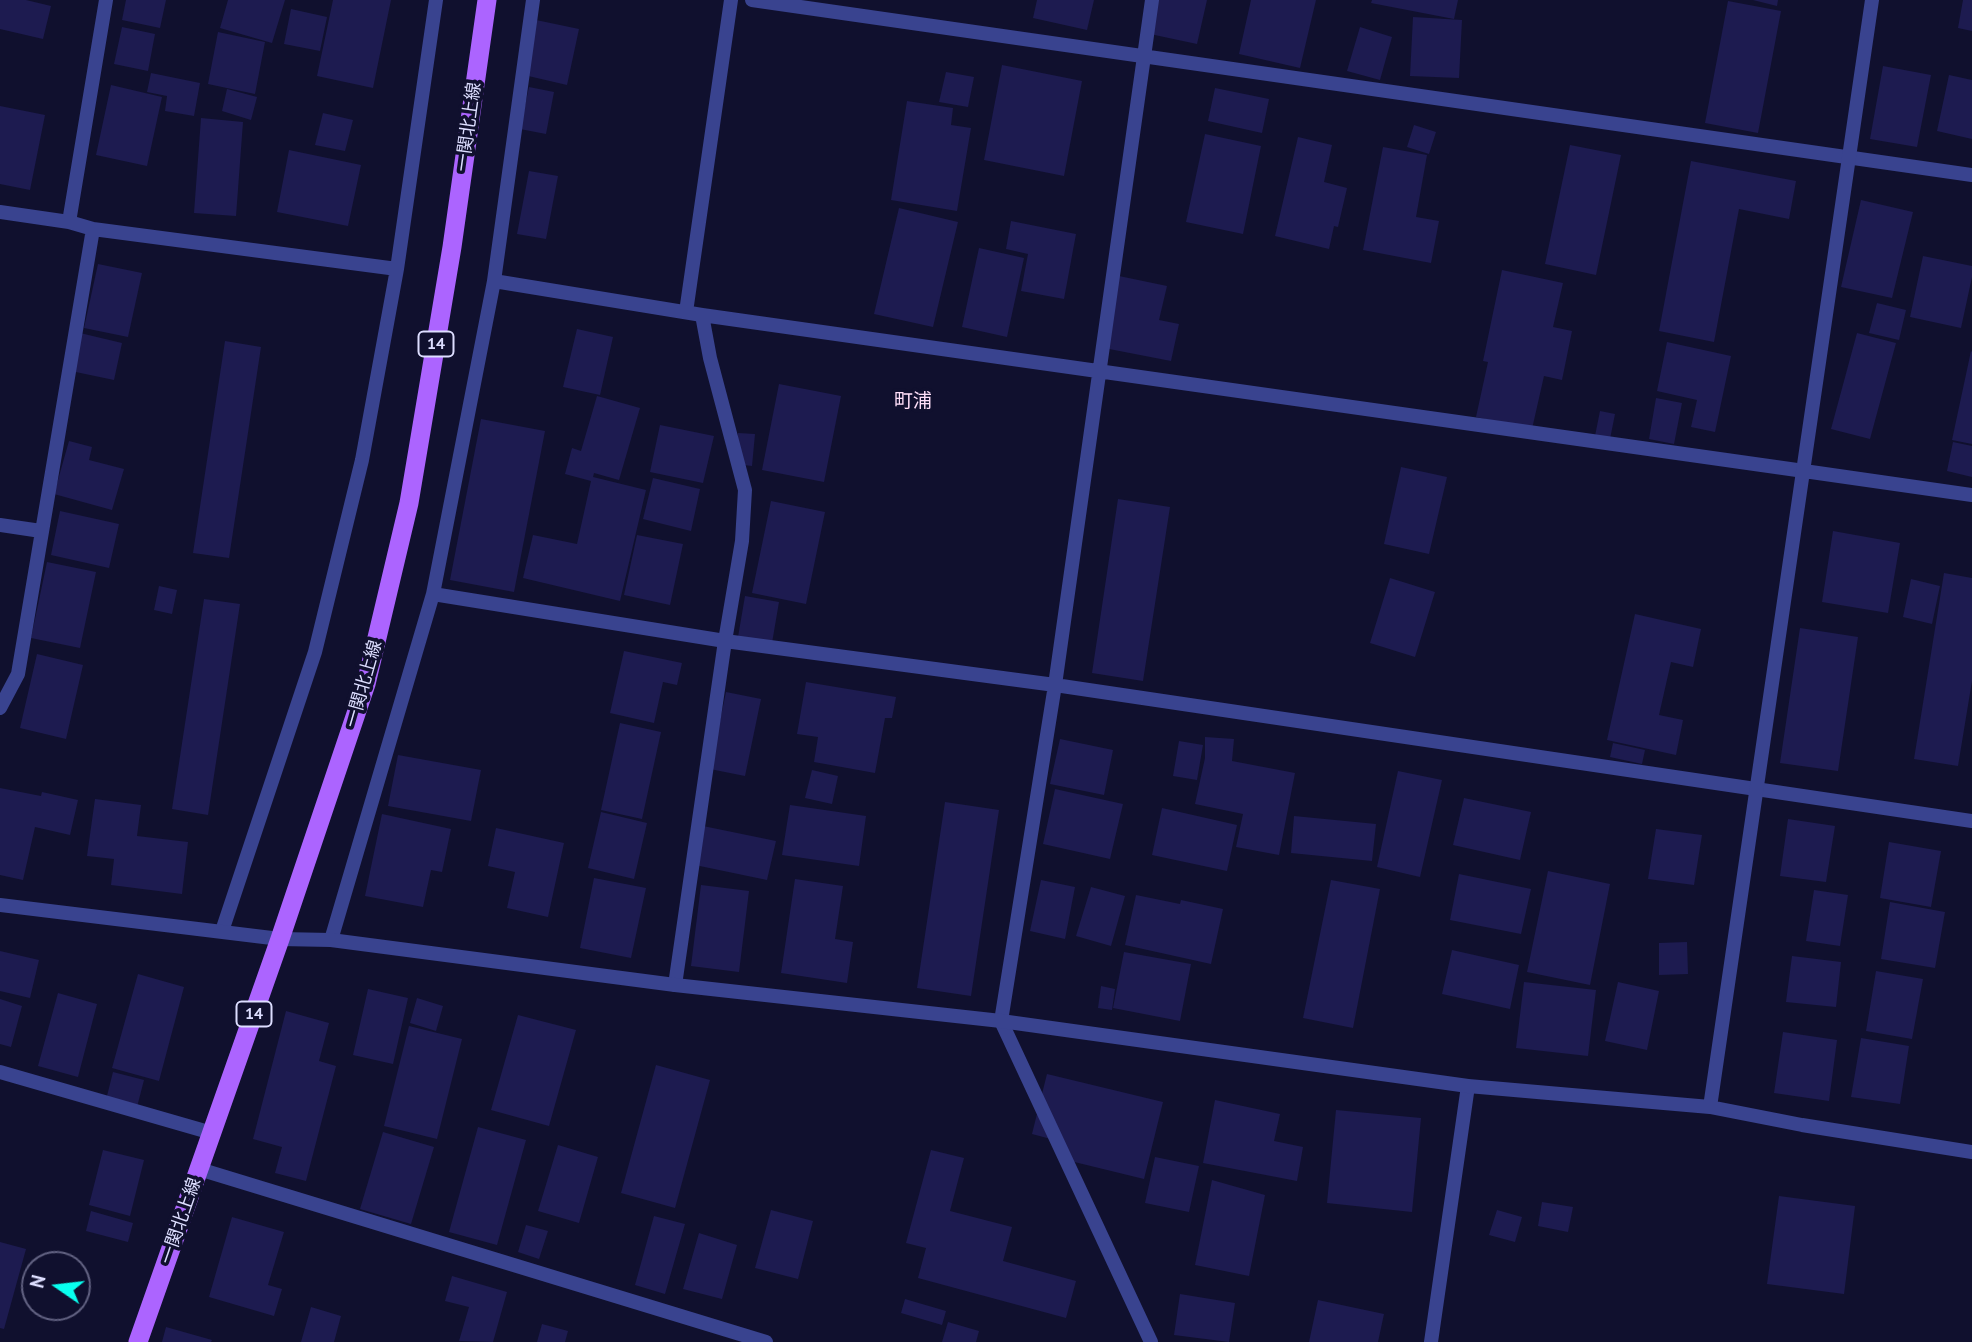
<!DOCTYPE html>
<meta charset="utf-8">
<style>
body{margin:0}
#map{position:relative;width:1972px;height:1342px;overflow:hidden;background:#10102e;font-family:"PT Sans",sans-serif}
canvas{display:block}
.north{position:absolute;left:21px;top:1251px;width:70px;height:70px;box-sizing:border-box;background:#10102e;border:2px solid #626282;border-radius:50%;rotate:284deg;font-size:19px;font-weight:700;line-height:28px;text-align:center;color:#dddeff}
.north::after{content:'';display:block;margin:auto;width:24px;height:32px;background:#09ffef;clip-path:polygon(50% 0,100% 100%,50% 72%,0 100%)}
</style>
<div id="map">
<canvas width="1972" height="1342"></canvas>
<div class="north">N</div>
</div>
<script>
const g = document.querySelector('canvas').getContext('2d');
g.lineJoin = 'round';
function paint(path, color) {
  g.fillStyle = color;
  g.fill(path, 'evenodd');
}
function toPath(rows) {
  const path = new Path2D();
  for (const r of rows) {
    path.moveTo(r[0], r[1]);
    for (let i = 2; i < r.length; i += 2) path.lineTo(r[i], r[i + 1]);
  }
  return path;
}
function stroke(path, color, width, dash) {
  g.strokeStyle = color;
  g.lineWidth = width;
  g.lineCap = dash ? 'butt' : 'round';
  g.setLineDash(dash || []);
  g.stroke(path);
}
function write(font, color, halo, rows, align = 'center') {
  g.font = font + ' "PT Sans","Noto Sans JP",sans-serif';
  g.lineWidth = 7;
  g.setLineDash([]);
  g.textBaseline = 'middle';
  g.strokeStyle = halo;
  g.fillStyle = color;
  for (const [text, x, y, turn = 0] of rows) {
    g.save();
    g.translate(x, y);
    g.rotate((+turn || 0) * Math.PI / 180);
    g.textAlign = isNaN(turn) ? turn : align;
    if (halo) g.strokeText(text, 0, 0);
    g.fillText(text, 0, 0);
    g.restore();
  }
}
const building = toPath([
 [0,0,26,0,51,6,43,39,0,29],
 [126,0,166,0,160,28,122,20],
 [228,0,285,0,272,43,220,28],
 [333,0,391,0,373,88,317,76],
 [1037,0,1094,0,1087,30,1033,18],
 [1157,0,1207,0,1197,44,1150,34],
 [1251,0,1316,0,1300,68,1239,54],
 [1372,0,1458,0,1454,19,1371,3],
 [1753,0,1778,0,1777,6],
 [1963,0,1972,0,1972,31,1958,28],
 [1728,1,1781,11,1758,133,1705,123],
 [291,9,327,17,320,51,284,44],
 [1413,17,1462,20,1459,78,1410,76],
 [536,20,579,29,567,85,524,75],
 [122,27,155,34,148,71,114,64],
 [1360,27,1392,37,1380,80,1347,71],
 [218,32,265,42,255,94,208,84],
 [1002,65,1082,81,1064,176,984,160],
 [1883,66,1931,75,1917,147,1870,139],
 [946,72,974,77,968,107,939,102],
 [151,73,200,83,194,116,165,111,167,96,147,92],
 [1949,75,1972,80,1972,139,1937,131],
 [111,85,162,97,147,166,96,155],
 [529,87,554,92,546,134,520,129],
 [1215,88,1269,99,1262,133,1208,121],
 [227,89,257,97,251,120,222,111],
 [907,101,953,108,951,125,971,128,957,211,891,200],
 [0,106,45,115,30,190,0,184],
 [323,113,353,120,345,151,315,145],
 [201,118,243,122,236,216,194,213],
 [1414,125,1436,132,1429,154,1407,147],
 [1205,134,1261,146,1243,234,1186,222],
 [1298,137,1332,145,1324,182,1347,188,1338,227,1334,226,1329,249,1275,236],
 [1570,145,1621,155,1596,275,1545,264],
 [1383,147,1427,155,1416,217,1439,221,1431,263,1363,250],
 [289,150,361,165,348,226,277,212],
 [1691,161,1796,181,1789,219,1739,209,1714,342,1659,331],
 [529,171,558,176,546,239,517,234],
 [1861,200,1913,212,1892,298,1841,287],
 [899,208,958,222,933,327,874,314],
 [1011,221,1076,234,1064,299,1021,291,1028,254,1006,249],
 [979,248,1024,258,1007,337,962,327],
 [1923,256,1972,266,1972,277,1961,328,1910,317],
 [98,264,142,273,128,337,84,328],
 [1502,270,1563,283,1553,327,1572,331,1562,380,1544,376,1532,429,1476,417,1488,362,1483,361],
 [1119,276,1167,286,1159,320,1179,324,1171,361,1104,348],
 [1877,303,1906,310,1899,340,1869,333],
 [577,329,613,337,600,395,563,387],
 [80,333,122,343,114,380,71,371],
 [1857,333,1896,343,1870,439,1831,429],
 [225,341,261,347,229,558,193,553],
 [1667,342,1731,356,1715,432,1691,427,1697,400,1657,391],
 [1971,351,1972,352,1972,444,1952,440],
 [779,384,841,396,824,482,762,470],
 [597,396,640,408,619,480,594,473,593,477,646,490,620,601,523,578,533,535,577,544,591,481,565,474,572,448,581,451],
 [1656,398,1682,403,1674,444,1649,439],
 [1600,411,1615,414,1610,439,1595,436],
 [481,419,545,431,514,592,450,580],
 [660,425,714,436,703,483,650,472],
 [738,433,755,434,752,466,735,464],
 [69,441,92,447,89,460,124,469,112,510,54,494],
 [1953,442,1972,446,1972,477,1947,471],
 [1401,467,1447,477,1429,554,1384,544],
 [653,478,700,489,691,531,643,519],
 [1118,499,1170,507,1143,681,1092,673],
 [771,501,825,512,806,604,752,593],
 [60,511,119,524,109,568,51,555],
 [1833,531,1900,543,1888,613,1822,602],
 [637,535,683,544,670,605,624,595],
 [47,562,96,572,80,648,31,638],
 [1944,573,1972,578,1972,681,1958,766,1914,759],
 [1390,578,1435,592,1415,657,1370,643],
 [1911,579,1940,586,1932,624,1903,617],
 [159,586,177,590,172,614,154,610],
 [745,596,779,602,772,643,738,637],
 [204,599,240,604,208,815,172,809],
 [1635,614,1701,629,1693,667,1671,662,1659,715,1683,720,1676,755,1607,740],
 [1800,628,1858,637,1838,771,1780,763],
 [624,651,682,663,677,685,663,682,654,723,610,713],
 [37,654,83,665,66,739,20,728],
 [806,682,896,697,892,718,885,718,875,773,814,762,818,737,797,734],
 [726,692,761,699,745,776,710,769],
 [620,723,661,732,642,819,601,810],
 [1205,737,1234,739,1232,761,1295,773,1279,855,1236,847,1243,814,1195,804,1205,758],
 [1060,739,1113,750,1104,795,1050,784],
 [1179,741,1203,745,1197,780,1173,776],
 [1613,743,1645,750,1642,764,1610,757],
 [398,755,481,770,471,821,388,806],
 [812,770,838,776,832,804,805,798],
 [1398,771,1442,780,1420,877,1377,867],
 [0,788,41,796,42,792,78,800,70,835,35,827,23,880,0,875],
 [1055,789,1123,804,1110,859,1043,844],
 [1464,798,1531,812,1520,860,1453,845],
 [95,799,141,805,137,836,188,842,182,894,111,885,114,859,87,856],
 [945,802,999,810,971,996,917,988],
 [790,805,866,816,859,866,782,855],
 [1162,808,1237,825,1227,871,1152,855],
 [601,812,647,823,634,879,588,868],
 [382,814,451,829,442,872,431,870,423,907,365,896],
 [1294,816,1376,824,1372,861,1291,853],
 [1788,819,1835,826,1826,882,1780,876],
 [703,826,776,841,767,880,695,865],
 [496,828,564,843,548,917,507,908,515,872,488,866],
 [1656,829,1702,835,1694,885,1648,879],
 [1889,842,1941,851,1931,907,1880,898],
 [1548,871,1610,884,1590,985,1527,972],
 [1459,874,1531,889,1521,934,1450,920],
 [594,878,646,888,631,958,580,948],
 [795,879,843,886,835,939,853,942,847,983,781,973],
 [1041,880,1075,887,1065,939,1030,931],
 [1331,880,1380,889,1353,1028,1303,1018],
 [701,885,749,891,739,972,691,966],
 [1091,887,1125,896,1111,946,1076,936],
 [1814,890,1848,895,1840,946,1806,941],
 [1136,895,1180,904,1181,900,1223,909,1211,964,1125,945],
 [1890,902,1945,912,1935,968,1881,959],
 [1687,942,1688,974,1659,975,1659,943],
 [1452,950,1519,965,1510,1009,1442,994],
 [0,951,39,960,30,998,0,991],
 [1124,952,1191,964,1180,1021,1113,1008],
 [1792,956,1841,962,1836,1007,1786,1002],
 [1876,971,1923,979,1912,1039,1866,1031],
 [138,974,184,987,159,1081,112,1068],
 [1524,982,1596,990,1588,1056,1516,1048],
 [1618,982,1659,991,1647,1050,1605,1041],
 [1101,986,1115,989,1112,1010,1098,1008],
 [368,989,408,998,393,1064,353,1055],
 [58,993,97,1004,78,1077,38,1066],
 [417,998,443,1006,436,1031,410,1023],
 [0,999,22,1006,11,1047,0,1044],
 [286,1011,329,1023,319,1061,336,1066,306,1181,275,1173,282,1147,253,1139],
 [518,1015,576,1030,549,1126,491,1110],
 [409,1026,462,1039,437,1139,384,1126],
 [1783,1032,1837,1040,1829,1101,1774,1093],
 [1861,1038,1909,1046,1900,1104,1851,1097],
 [656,1065,710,1080,675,1208,621,1193],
 [113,1072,144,1080,137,1107,106,1100],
 [1047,1074,1163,1102,1144,1179,1058,1158,1062,1142,1032,1134],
 [1215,1100,1280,1114,1274,1141,1303,1147,1297,1181,1203,1163],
 [1336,1110,1421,1118,1412,1212,1327,1203],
 [478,1127,526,1140,497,1245,449,1232],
 [383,1132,434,1147,411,1224,360,1209],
 [558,1145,598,1157,579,1223,538,1211],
 [103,1150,144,1160,130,1216,89,1205],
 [931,1150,964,1158,950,1211,1012,1227,1003,1261,1076,1281,1066,1318,918,1278,926,1248,906,1243],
 [1155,1157,1199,1166,1189,1212,1145,1203],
 [1212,1180,1265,1195,1249,1276,1195,1265],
 [1779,1196,1855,1206,1844,1294,1767,1284],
 [1542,1202,1573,1207,1568,1232,1538,1226],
 [771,1210,813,1221,798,1279,755,1268],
 [1497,1210,1522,1217,1515,1242,1489,1235],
 [91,1211,133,1223,128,1242,86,1231],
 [654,1216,685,1224,665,1294,635,1285],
 [232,1217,284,1232,268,1285,282,1289,274,1316,209,1297],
 [526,1225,548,1231,539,1259,518,1252],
 [699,1233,737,1245,722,1299,683,1289],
 [0,1242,26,1249,4,1329,0,1328],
 [452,1276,507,1292,493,1342,459,1341,469,1307,445,1301],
 [1180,1294,1235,1303,1229,1342,1174,1335],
 [905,1299,946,1311,942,1325,901,1313],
 [1318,1300,1384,1314,1378,1342,1309,1342],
 [311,1307,341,1316,334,1342,301,1342],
 [948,1322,979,1331,976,1342,942,1342],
 [542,1324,568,1331,565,1342,537,1342],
 [166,1327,212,1340,211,1342,162,1342]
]);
const minor = toPath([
 [752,0,1972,175],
 [0,212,69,222,93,229,397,269],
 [69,222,106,0],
 [494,281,702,315,1804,471],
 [686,312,731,0],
 [0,525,41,531],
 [433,594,725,641,1055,685,1972,821],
 [0,708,18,674,93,229],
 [222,931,315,652,362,460,397,269,436,0],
 [331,940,433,594,494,281,533,0],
 [675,985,725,641,742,541,745,490,710,358,702,315],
 [0,1072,212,1133],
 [199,1169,766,1342],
 [1151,1342,1001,1021,1055,685,1152,0],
 [1431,1342,1468,1086]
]);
const tertiary = toPath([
 [1804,471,1972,495],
 [0,905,280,939,331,940,675,985,1001,1021,1468,1086,1710,1107,1802,1125,1972,1152],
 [1710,1107,1872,0]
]);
const primary = toPath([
 [138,1342,280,939,366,684,409,503,452,247,487,0]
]);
const shields = [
 [436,344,35],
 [254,1014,35]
];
const shieldNames = [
 ["14",436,344],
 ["14",254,1014]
];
const streetNames = [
 ["一関北上線",469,127,-82],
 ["一関北上線",364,684,-74],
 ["一関北上線",181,1221,-71]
];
const neighbourhoodNames = [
 ["町浦",913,402]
];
paint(building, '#1d1b50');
stroke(minor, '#39438f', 14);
stroke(tertiary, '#39438f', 14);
stroke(primary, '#ac64ff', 19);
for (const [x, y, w] of shields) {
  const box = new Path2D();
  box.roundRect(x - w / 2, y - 12.5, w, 25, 5);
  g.fillStyle = '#10102e';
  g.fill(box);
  stroke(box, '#dddeff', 2);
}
write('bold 16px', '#dddeff', null, shieldNames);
write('18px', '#dddeff', '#10102e', streetNames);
write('19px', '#ffdff9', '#10102e', neighbourhoodNames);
</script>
